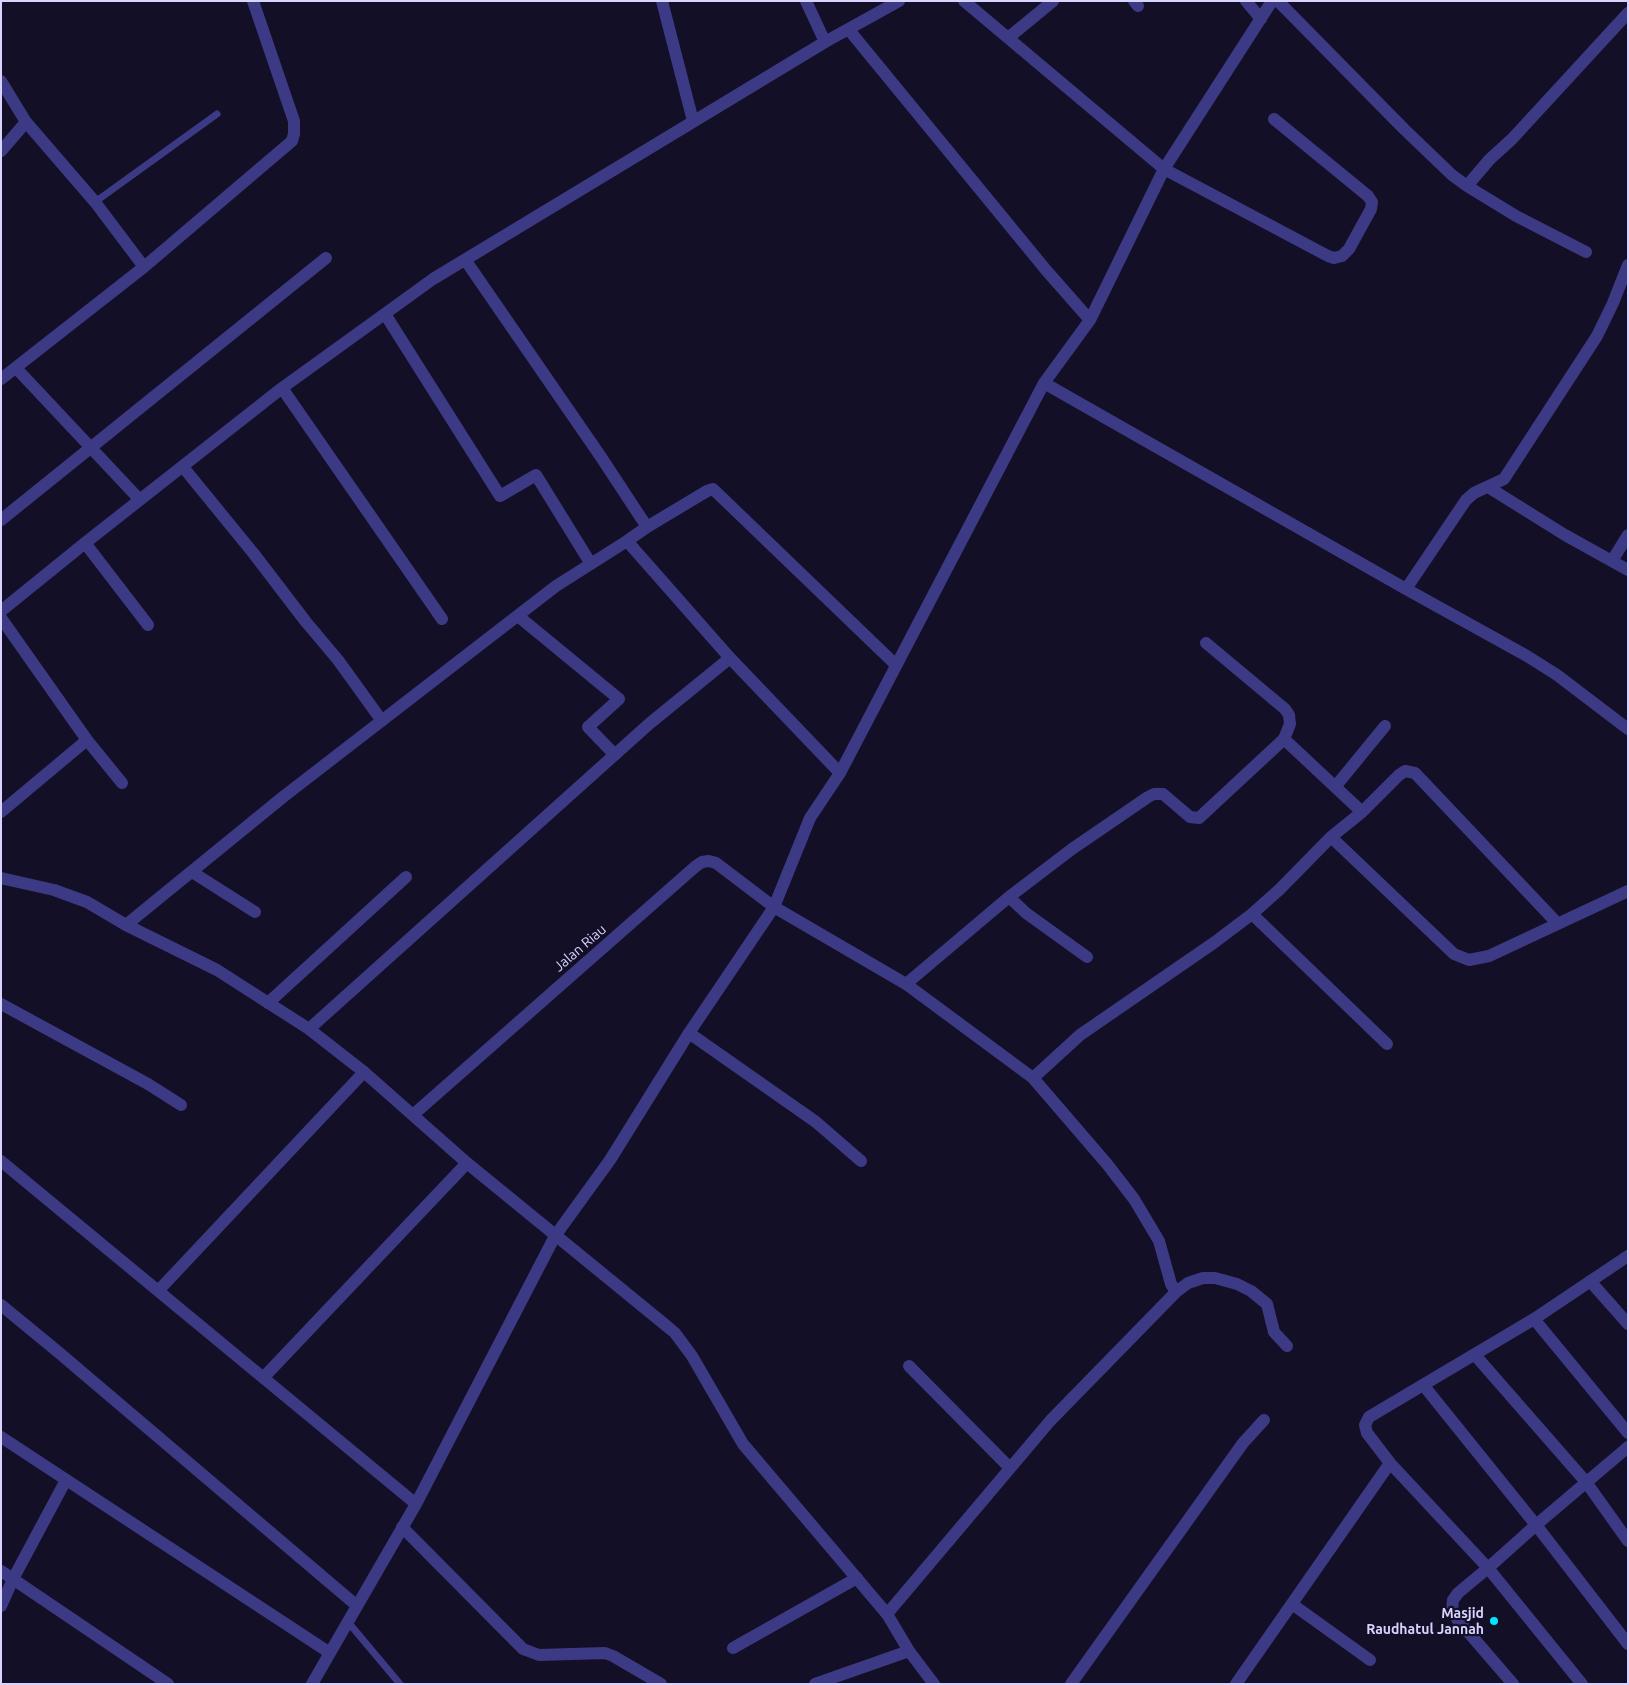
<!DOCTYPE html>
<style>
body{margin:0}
#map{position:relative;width:1629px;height:1685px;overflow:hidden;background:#130f26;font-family:Ubuntu,sans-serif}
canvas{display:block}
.frame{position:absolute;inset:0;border:2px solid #d9d4ff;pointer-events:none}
</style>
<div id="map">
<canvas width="1629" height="1685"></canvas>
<div class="frame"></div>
</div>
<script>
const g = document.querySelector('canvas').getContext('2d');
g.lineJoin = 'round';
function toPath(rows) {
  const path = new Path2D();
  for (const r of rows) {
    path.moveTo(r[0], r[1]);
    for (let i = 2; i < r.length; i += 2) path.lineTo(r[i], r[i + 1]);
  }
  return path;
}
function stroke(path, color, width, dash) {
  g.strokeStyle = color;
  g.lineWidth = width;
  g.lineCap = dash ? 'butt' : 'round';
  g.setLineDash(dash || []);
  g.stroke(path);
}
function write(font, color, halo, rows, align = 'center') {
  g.font = font + ' Ubuntu,sans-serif';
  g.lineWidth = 4.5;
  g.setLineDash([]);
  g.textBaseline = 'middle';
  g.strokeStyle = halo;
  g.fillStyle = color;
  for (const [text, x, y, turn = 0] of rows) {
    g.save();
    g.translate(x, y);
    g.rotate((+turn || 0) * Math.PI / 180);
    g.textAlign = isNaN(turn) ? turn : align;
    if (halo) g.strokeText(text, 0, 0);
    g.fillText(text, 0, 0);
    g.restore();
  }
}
const service = toPath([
 [95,202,217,114],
 [348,1622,400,1684]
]);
const minor = toPath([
 [662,1,693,121],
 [806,1,825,42],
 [964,1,1164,169,1328,256,1334,258,1342,256,1349,249,1371,209,1372,202,1368,196,1274,119],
 [1134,1,1138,6],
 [1246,1,1261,19],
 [1278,1,1404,129,1452,175,1467,186,1489,160,1512,139,1628,13],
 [849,30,1046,270,1090,320],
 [1008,38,1053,1],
 [1,81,26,122,1,151],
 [26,122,95,202,144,267],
 [1467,186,1516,216,1586,252],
 [466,261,601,457,647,527,707,491,713,489,896,665],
 [385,314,500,496,536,475,591,564],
 [16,368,140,500],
 [1,379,144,267,292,141,294,134,294,121,253,1],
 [1044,383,1406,589,1527,656,1557,675,1628,729],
 [282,388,442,619],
 [183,467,254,554,306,622,338,660,382,721],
 [1488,487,1565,535,1628,570],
 [1,520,326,258],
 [627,541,647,527],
 [85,543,148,625],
 [1612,561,1628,535],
 [1406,589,1466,500,1474,493,1504,479,1597,336,1613,303,1628,265],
 [1,611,85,543,282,388,433,279,825,42,899,1],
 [518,616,619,699,588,727,615,755],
 [1,618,87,740,122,783],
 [1206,643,1285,709,1289,715,1290,724,1284,739,1362,812],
 [1335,787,1385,726],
 [1,812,87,740],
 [1331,837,1454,954,1469,960,1489,956,1628,891],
 [192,872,255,912],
 [1009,897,1026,913,1087,957],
 [1252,914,1387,1044],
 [126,925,283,797,556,586,627,541,730,658,840,773],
 [906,984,1009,897,1072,849,1148,797,1154,794,1163,794,1190,817,1199,818,1284,739],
 [268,1003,406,877],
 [1,1004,148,1084,181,1105],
 [309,1029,649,724,730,658],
 [689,1033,816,1122,861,1161],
 [1033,1078,1080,1035,1215,942,1252,914,1280,889,1331,837,1362,812,1399,775,1405,771,1415,773,1558,924],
 [414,1114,696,866,702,862,709,861,716,863,774,907,906,984,1033,1078,1107,1164,1134,1199,1159,1241,1171,1284,1176,1292,1050,1421,887,1614],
 [1,1161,416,1504],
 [1590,1281,1628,1324],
 [159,1290,364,1072],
 [1176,1292,1188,1283,1203,1278,1215,1278,1237,1284,1251,1291,1267,1304,1274,1332,1287,1346],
 [1,1305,57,1351,356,1605],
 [1534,1319,1628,1433],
 [1475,1355,1586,1482,1628,1541],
 [909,1366,1010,1468],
 [264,1377,467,1163],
 [1424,1386,1536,1525,1628,1644],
 [1,1437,330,1653],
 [402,1527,523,1649,539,1655,605,1653,613,1656,661,1684],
 [1,1571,168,1684],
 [1292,1604,1370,1660],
 [1,1606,13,1579,66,1480],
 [733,1648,857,1578],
 [312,1684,416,1504,555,1236,610,1160,689,1033,774,907,810,818,840,773,1044,383,1090,320,1164,169,1272,1],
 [815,1684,909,1651],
 [1071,1684,1243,1443,1264,1420],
 [1236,1684,1390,1463],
 [1513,1684,1457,1619,1452,1610,1453,1600,1458,1593,1488,1568,1536,1525,1628,1447],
 [1582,1684,1488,1568,1390,1463,1367,1433,1365,1425,1369,1417,1534,1319,1628,1256]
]);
const tertiary = toPath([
 [1,878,54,890,87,902,126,925,217,970,309,1029,364,1072,467,1163,663,1323,675,1333,692,1356,743,1444,887,1614,909,1651,934,1684]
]);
const markers = [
 [1494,1621,5,"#00e5ff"]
];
const streetNames = [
 ["Jalan Riau",580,948,-41]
];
const poiNames = [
 ["Masjid",1484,1613],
 ["Raudhatul Jannah",1484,1629]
];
stroke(service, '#3d3a85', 7);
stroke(minor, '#3d3a85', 12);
stroke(tertiary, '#3d3a85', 12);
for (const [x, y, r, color] of markers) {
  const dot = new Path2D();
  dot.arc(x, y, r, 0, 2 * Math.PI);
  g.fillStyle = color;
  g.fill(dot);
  stroke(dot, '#130f26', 2);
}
write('14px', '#d9d4ff', '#130f26', streetNames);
write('bold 14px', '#d9d4ff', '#130f26', poiNames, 'right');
</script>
